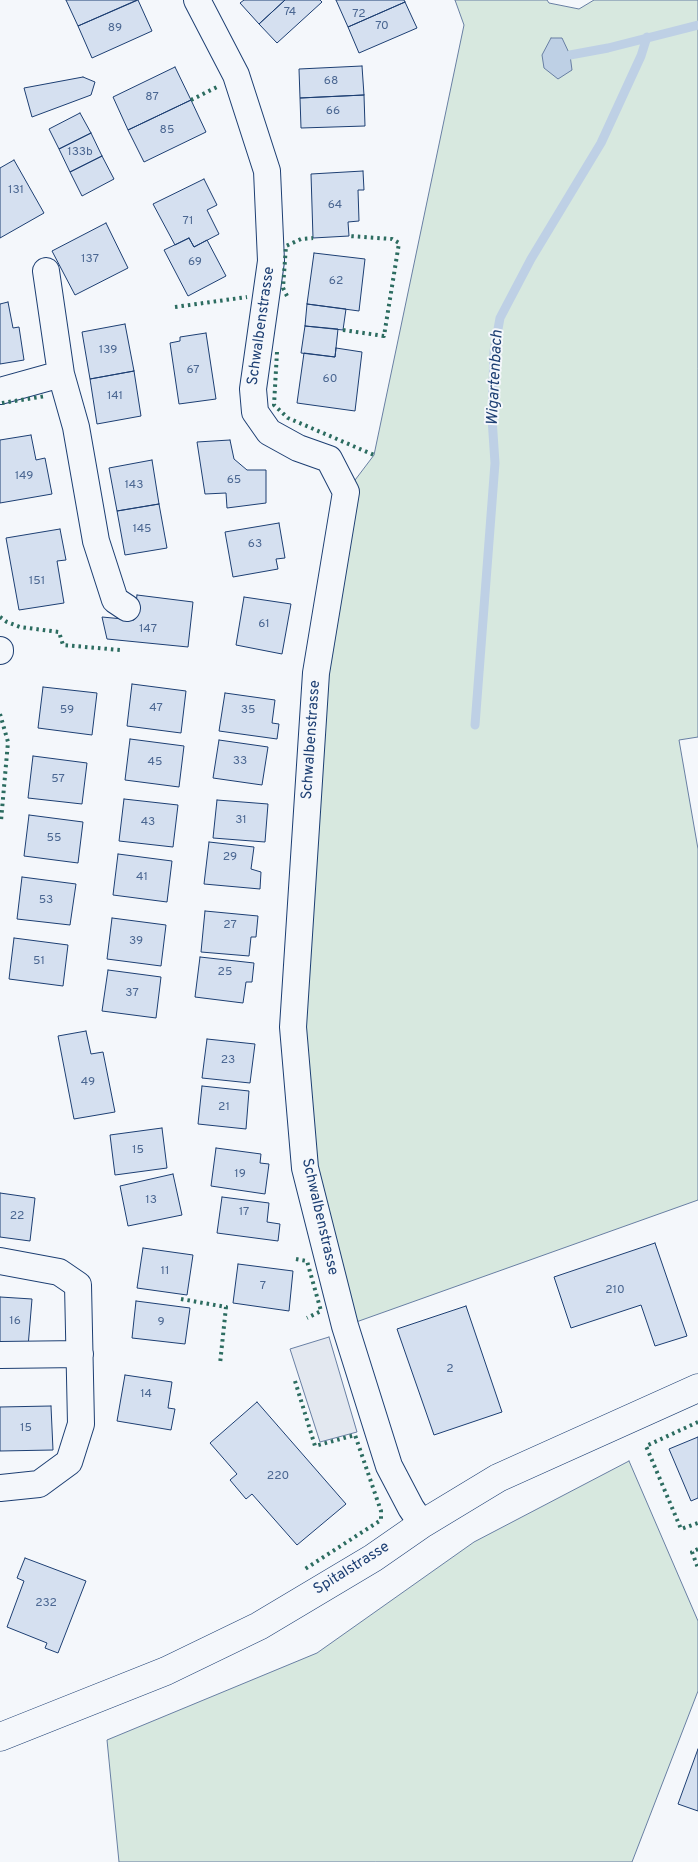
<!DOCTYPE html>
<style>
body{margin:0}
canvas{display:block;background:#f4f7fb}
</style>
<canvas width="698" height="1862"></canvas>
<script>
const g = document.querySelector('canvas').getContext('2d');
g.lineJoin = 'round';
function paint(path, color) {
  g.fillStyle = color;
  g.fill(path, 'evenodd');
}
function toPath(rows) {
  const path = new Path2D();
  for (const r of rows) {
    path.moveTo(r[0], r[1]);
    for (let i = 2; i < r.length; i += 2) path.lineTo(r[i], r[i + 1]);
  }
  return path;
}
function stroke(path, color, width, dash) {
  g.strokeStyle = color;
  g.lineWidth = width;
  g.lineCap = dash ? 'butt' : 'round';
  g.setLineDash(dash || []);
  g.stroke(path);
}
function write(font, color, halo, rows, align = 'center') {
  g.font = font + ' Overpass,sans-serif';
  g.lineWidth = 4;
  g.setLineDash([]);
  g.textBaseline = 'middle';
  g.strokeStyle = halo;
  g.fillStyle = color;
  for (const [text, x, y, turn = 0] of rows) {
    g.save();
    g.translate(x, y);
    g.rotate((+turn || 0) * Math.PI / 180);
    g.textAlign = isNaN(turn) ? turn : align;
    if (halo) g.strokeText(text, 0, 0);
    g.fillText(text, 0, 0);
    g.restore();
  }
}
const green = toPath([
 [455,0,547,0,549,3,579,9,594,0,698,0,698,737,679,740,698,849,698,1200,345,1326,293,1027,346,492,374,455,464,25,455,0],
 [629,1461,698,1621,698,1691,632,1862,119,1862,107,1740,317,1653,474,1542,629,1461]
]);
const parking = toPath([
 [329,1337,357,1432,320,1442,290,1349,329,1337]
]);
const water = toPath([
 [551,38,562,38,570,55,572,70,558,79,544,68,542,55,551,38]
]);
const stream = toPath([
 [570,55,608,48,698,25],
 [475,725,495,463,492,418,494,351,500,318,531,259,601,143,641,56,647,37]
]);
const building = toPath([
 [66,0,137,0,78,26,66,0],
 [138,0,152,31,92,58,78,26,138,0],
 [244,0,285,0,259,24,240,3,244,0],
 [285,0,320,0,322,2,277,43,259,24,285,0],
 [336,0,404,0,405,2,348,27,336,0],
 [405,2,417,28,359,53,348,27,405,2],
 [362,66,364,95,300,98,299,69,362,66],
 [175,67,191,100,128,130,113,97,175,67],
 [83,77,95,82,91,95,32,117,24,88,83,77],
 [364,95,365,126,301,128,300,98,364,95],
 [191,100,206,132,144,162,128,130,191,100],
 [80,113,91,133,59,149,49,129,80,113],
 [91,133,102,156,70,172,59,149,91,133],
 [102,156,114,179,82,196,70,172,102,156],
 [14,160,44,213,0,238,0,168,14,160],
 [363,171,364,190,358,190,359,221,348,222,349,236,313,238,311,174,363,171],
 [204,179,217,205,207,210,219,234,194,247,189,238,175,245,153,204,204,179],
 [106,223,128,268,75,295,52,251,106,223],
 [189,238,194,247,207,240,226,276,188,296,164,250,189,238],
 [314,253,365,259,359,311,307,304,314,253],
 [8,302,13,328,19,327,24,360,0,364,0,304,8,302],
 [307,304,346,309,343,330,305,326,307,304],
 [125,324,134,371,90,379,82,332,125,324],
 [305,326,338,329,335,357,301,353,305,326],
 [206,333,216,399,179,404,170,343,180,341,180,337,206,333],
 [336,348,362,352,355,411,297,403,304,353,335,357,336,348],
 [134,371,141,416,97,424,90,379,134,371],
 [31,435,36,460,45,458,52,494,0,503,0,440,31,435],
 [230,440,234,459,247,470,266,470,266,503,227,508,226,493,205,494,197,442,230,440],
 [152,460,159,504,117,511,109,468,152,460],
 [159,504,167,548,125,555,117,511,159,504],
 [279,523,285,558,276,559,278,569,233,577,225,532,279,523],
 [60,529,66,560,57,561,64,603,19,610,6,538,60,529],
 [137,595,193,602,188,647,107,639,102,617,134,620,137,595],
 [244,597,291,604,282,654,236,645,244,597],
 [132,684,186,691,181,733,127,726,132,684],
 [43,687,97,693,92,735,38,728,43,687],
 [225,693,275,700,272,723,279,724,277,739,219,731,225,693],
 [130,739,184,746,179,787,125,780,130,739],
 [219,740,268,747,262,785,213,778,219,740],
 [33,756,87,763,82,804,28,798,33,756],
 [124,799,178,805,173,847,119,841,124,799],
 [217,800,268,804,265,842,213,838,217,800],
 [29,815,83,822,78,863,24,856,29,815],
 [209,842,254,847,251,869,261,872,260,889,204,884,209,842],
 [118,854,172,861,167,902,113,895,118,854],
 [22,877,76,884,70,925,17,919,22,877],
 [205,911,258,916,256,937,251,937,249,956,201,952,205,911],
 [112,918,166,925,161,966,107,959,112,918],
 [14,938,68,945,63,986,9,979,14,938],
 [200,957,254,963,252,982,246,982,243,1003,195,997,200,957],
 [108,970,161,977,156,1018,102,1011,108,970],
 [86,1031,91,1054,103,1052,115,1112,74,1119,58,1036,86,1031],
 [207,1039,255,1044,250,1083,202,1078,207,1039],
 [202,1086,249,1091,246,1129,198,1124,202,1086],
 [162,1128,167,1168,115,1175,110,1135,162,1128],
 [216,1148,261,1154,260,1163,269,1164,265,1194,211,1186,216,1148],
 [173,1174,182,1215,128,1226,120,1186,173,1174],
 [0,1193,35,1198,30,1241,0,1237,0,1193],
 [222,1197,269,1203,267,1222,280,1224,278,1241,217,1233,222,1197],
 [655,1243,687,1336,655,1346,641,1305,571,1328,554,1277,655,1243],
 [143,1248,193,1255,187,1295,137,1288,143,1248],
 [238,1264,293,1271,289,1311,233,1303,238,1264],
 [0,1297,32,1299,28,1347,0,1345,0,1297],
 [136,1301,190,1308,185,1344,132,1338,136,1301],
 [466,1306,502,1412,434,1435,397,1329,466,1306],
 [125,1375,172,1382,168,1408,175,1409,171,1430,117,1421,125,1375],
 [257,1402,346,1504,297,1545,252,1494,246,1499,230,1480,237,1474,210,1443,257,1402],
 [51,1406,53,1450,0,1451,0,1407,51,1406],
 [698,1437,698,1498,691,1501,669,1449,698,1437],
 [25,1558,86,1581,58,1653,45,1648,47,1643,7,1627,24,1581,17,1578,25,1558],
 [698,1749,698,1811,678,1804,698,1749]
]);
const minor = toPath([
 [197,0,236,75,267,171,271,261,253,389,255,412,269,432,298,448,329,459,346,492,316,673,293,1027,305,1168,345,1326,389,1466,411,1508,422,1524],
 [46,271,61,374,76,427,96,541,115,600,127,608],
 [0,391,61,374],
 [0,650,0,651],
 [0,1261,59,1272,78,1285,81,1424,69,1462,39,1484,0,1488],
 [0,1355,80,1354]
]);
const tertiary = toPath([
 [0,1737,166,1671,259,1626,373,1558,422,1524,498,1478,698,1388]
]);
const hedge = toPath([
 [191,100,217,87],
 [287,296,283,288,286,246,301,239,313,238],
 [175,307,247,297],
 [343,330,384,336,399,243,392,239,349,236],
 [277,352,274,405,288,418,374,455],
 [2,403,46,396],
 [0,617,7,622,20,627,59,632,63,645,120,650],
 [0,714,8,742,1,821],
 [296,1259,307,1261,321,1311,307,1318],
 [181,1299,226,1307,220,1364],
 [295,1381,315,1446,355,1435,381,1511,381,1520,305,1569],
 [698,1422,646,1446,681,1529,698,1523],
 [698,1549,692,1552,698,1568]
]);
const numberNames = [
 ["74",290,13],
 ["72",359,15],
 ["70",382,27],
 ["89",115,29],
 ["68",331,82],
 ["87",152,98],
 ["66",333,112],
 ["85",167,131],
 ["133b",80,153],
 ["131",16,191],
 ["64",335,206],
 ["71",188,222],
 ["137",90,260],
 ["69",195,263],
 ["62",336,282],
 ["139",108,351],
 ["67",193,371],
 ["60",330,380],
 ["141",115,397],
 ["149",24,477],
 ["65",234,481],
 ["143",134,486],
 ["145",142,530],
 ["63",255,545],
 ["151",37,582],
 ["61",264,625],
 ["147",148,630],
 ["47",156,709],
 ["59",67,711],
 ["35",248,711],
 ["33",240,762],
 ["45",155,763],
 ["57",58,780],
 ["31",241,821],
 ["43",148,823],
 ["55",54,839],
 ["29",230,858],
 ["41",142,878],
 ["53",46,901],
 ["27",230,926],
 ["39",136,942],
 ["51",39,962],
 ["25",225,973],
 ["37",132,994],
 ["23",228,1061],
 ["49",88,1083],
 ["21",224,1108],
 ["15",138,1151],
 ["19",240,1175],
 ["13",151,1201],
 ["17",244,1213],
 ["22",17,1217],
 ["11",165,1272],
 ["7",263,1287],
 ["210",615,1291],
 ["16",15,1322],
 ["9",161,1323],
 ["2",450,1370],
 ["14",146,1395],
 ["15",26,1429],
 ["220",278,1477],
 ["232",46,1604]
];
const streetNames = [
 ["Schwalbenstrasse",262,326,-82],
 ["Schwalbenstrasse",312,740,-86],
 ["Schwalbenstrasse",319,1217,77],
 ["Spitalstrasse",352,1569,-32]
];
const waterNames = [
 ["Wigartenbach",496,378,-87]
];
paint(green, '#d7e8df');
stroke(green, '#687fa3', 1);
paint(parking, '#e3e8f0');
stroke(parking, '#687fa3', 1);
paint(water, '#bed0e5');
stroke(water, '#687fa3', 1);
stroke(stream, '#bed0e5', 9);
paint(building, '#d5e0f0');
stroke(building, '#1d3f73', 1);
stroke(minor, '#1d3f73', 28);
stroke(tertiary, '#1d3f73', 29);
stroke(minor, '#f4f7fb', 26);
stroke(tertiary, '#f4f7fb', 28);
stroke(hedge, '#2c6c60', 4, [2.5, 4]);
write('12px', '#4b6792', null, numberNames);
write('15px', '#1d3f73', '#f4f7fb', streetNames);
write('italic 16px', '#1d3f73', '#f4f7fb', waterNames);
</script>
